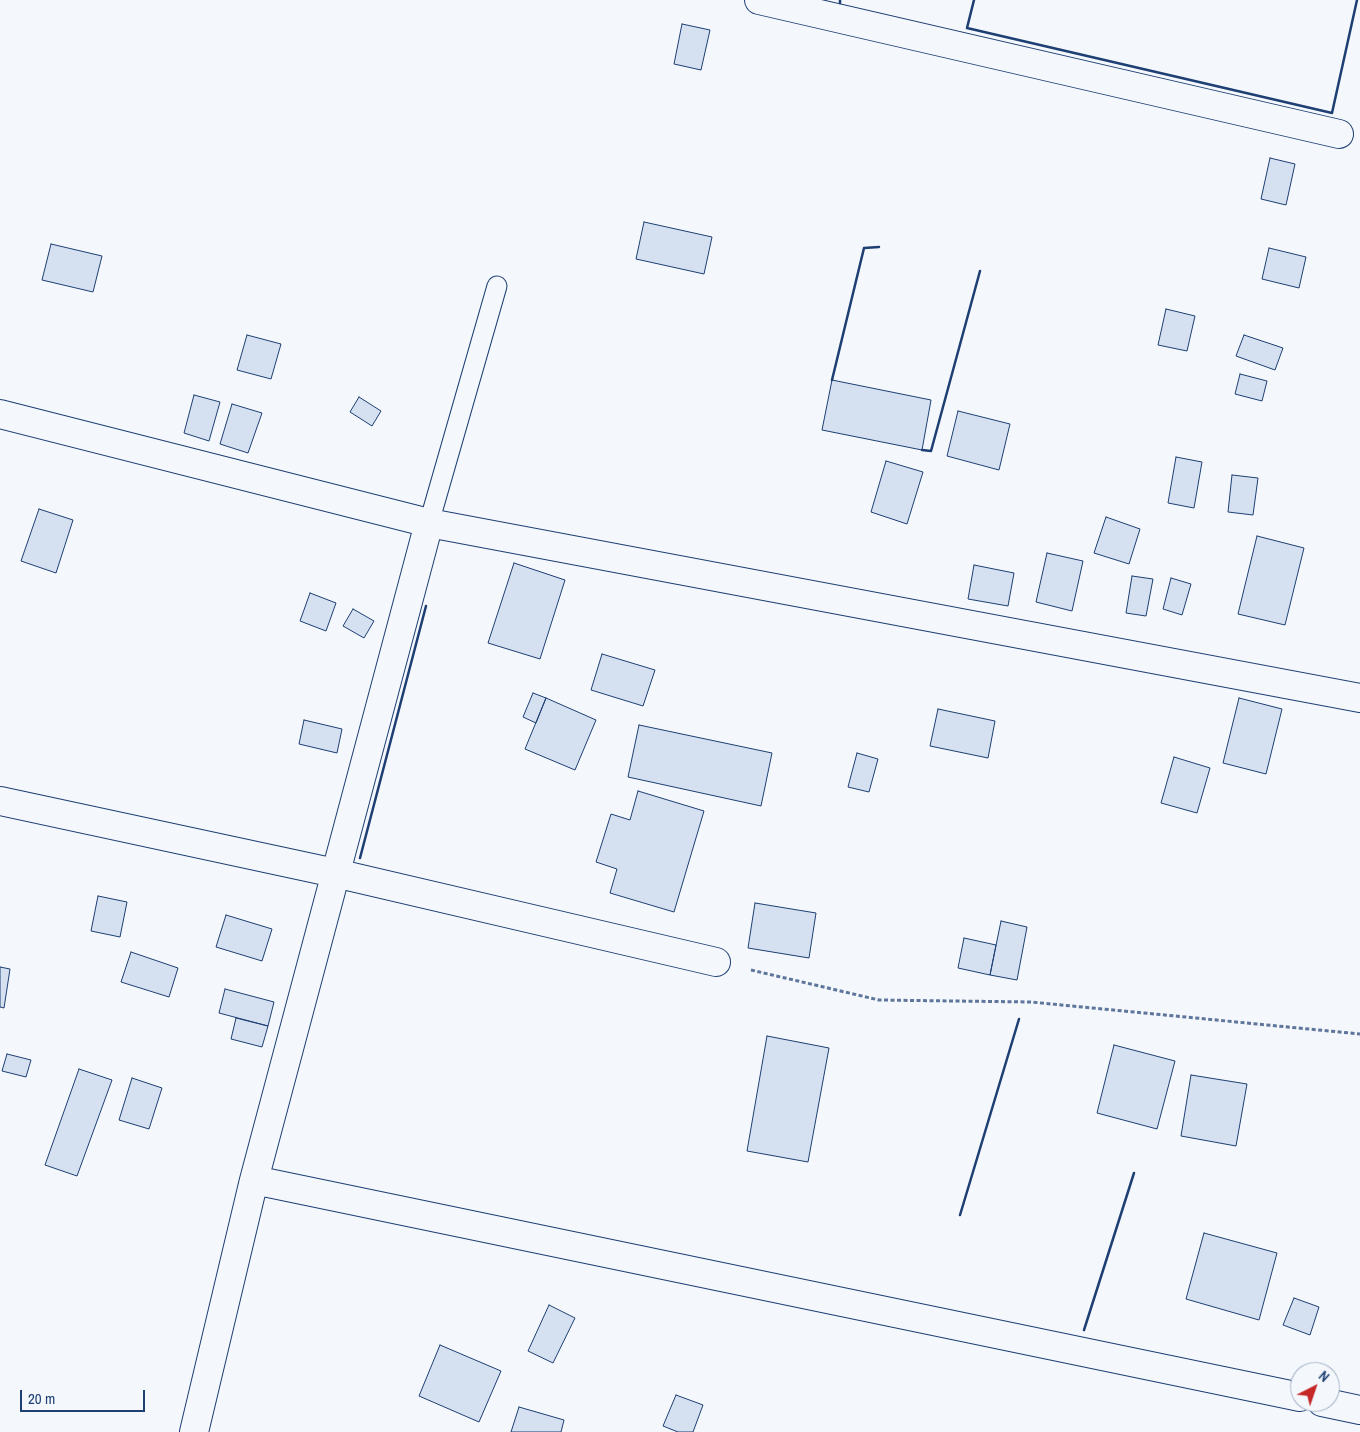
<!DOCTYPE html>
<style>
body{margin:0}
#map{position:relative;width:1360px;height:1432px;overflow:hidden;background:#f4f7fb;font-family:"Archivo Narrow",sans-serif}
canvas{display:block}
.north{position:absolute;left:1290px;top:1362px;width:50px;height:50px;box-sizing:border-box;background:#f4f7fb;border:1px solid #9eadc5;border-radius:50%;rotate:41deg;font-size:14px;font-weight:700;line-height:20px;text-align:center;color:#1d3f73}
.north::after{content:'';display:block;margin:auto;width:18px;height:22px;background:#c62828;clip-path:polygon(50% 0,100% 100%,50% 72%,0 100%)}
.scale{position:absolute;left:20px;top:1390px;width:125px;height:22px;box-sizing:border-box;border:2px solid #1d3f73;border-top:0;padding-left:6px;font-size:15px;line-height:18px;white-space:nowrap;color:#1d3f73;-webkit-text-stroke:4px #f4f7fb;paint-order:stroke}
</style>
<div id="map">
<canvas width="1360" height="1432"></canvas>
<div class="north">N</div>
<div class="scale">20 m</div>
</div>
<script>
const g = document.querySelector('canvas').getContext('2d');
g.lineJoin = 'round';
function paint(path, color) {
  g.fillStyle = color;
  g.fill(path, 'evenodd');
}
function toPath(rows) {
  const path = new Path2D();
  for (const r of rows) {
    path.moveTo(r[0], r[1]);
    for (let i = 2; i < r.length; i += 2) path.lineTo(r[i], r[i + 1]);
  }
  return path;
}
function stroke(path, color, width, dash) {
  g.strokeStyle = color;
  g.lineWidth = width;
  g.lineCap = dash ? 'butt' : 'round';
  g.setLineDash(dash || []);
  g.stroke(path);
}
const building = toPath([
 [682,24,710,30,701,70,674,64,682,24],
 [1270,158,1295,164,1286,205,1261,199,1270,158],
 [644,222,712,237,704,274,636,259,644,222],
 [51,244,102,256,93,292,42,280,51,244],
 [1269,248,1306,257,1299,288,1262,279,1269,248],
 [1166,309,1195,316,1187,351,1158,345,1166,309],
 [247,335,281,344,271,379,237,370,247,335],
 [1244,335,1283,348,1275,370,1236,356,1244,335],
 [1240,374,1267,381,1262,401,1235,394,1240,374],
 [832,380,931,400,922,450,822,430,832,380],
 [194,395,220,402,209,441,184,433,194,395],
 [359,397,381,411,372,426,350,412,359,397],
 [232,404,262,413,248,453,220,444,232,404],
 [958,411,1010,424,999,470,947,456,958,411],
 [1176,457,1202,462,1194,508,1168,503,1176,457],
 [886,461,923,472,907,524,871,512,886,461],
 [1232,475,1258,478,1253,515,1228,512,1232,475],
 [39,509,73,520,56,573,21,561,39,509],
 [1106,517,1140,529,1129,564,1094,553,1106,517],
 [1257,536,1304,548,1285,625,1238,614,1257,536],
 [1047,553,1083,561,1072,611,1036,602,1047,553],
 [514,563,565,580,540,659,488,643,514,563],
 [974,565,1014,573,1008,606,968,599,974,565],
 [1132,576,1153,579,1146,616,1126,613,1132,576],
 [1171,578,1191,584,1182,615,1163,609,1171,578],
 [310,593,336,603,326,631,300,621,310,593],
 [353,609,374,621,364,638,343,626,353,609],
 [602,654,655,670,643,706,591,690,602,654],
 [533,693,546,698,536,723,523,717,533,693],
 [546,698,596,720,575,770,525,749,546,698],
 [1239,698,1282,709,1266,774,1223,763,1239,698],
 [938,709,995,721,988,758,930,746,938,709],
 [304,720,342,729,337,753,299,744,304,720],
 [639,725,772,753,761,806,628,777,639,725],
 [857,753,878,759,869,792,848,787,857,753],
 [1174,757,1210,768,1197,813,1161,803,1174,757],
 [638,791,704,811,674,912,610,893,617,869,596,862,611,814,630,820,638,791],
 [98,896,127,902,120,937,91,931,98,896],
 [755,903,816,913,809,958,748,948,755,903],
 [226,915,272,929,262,961,216,947,226,915],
 [1001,921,1027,927,1017,980,990,975,1001,921],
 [964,938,996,945,990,975,958,968,964,938],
 [131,952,178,968,169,997,121,982,131,952],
 [0,967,10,969,4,1008,0,1007,0,967],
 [225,989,274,1002,268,1026,219,1013,225,989],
 [236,1018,268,1026,262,1047,231,1039,236,1018],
 [767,1036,829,1048,808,1162,747,1151,767,1036],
 [1114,1045,1175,1061,1157,1129,1097,1113,1114,1045],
 [7,1054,31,1060,26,1077,2,1071,7,1054],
 [79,1069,112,1080,77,1176,45,1165,79,1069],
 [1191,1075,1247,1084,1236,1146,1181,1136,1191,1075],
 [132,1078,162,1088,149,1129,119,1120,132,1078],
 [1204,1233,1277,1253,1259,1320,1186,1299,1204,1233],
 [1294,1298,1319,1307,1310,1335,1283,1325,1294,1298],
 [549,1305,575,1318,553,1363,528,1351,549,1305],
 [440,1345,501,1371,479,1422,419,1396,440,1345],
 [676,1395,703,1405,693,1432,678,1432,663,1426,676,1395],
 [519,1407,564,1420,561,1432,511,1432,519,1407]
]);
const path = toPath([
 [751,970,879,1000,1031,1002,1360,1034]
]);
const service = toPath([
 [429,523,497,286]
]);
const minor = toPath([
 [759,0,1339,134],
 [0,414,429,523,1360,698],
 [0,801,335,873,716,962],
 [254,1180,1300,1397],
 [1322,1402,1360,1410],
 [194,1432,254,1180,429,523]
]);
const wall = toPath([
 [974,0,967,28,1332,113,1357,0],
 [840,3,840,0],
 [832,380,864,248,879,247],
 [922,450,931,451,980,271],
 [360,858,426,606],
 [960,1215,1019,1019],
 [1084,1330,1134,1173]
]);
paint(building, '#d5e0f0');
stroke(building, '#1d3f73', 1);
stroke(service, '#1d3f73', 21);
stroke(minor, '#1d3f73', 30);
stroke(path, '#5e769c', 3, [4, 2.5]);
stroke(service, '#f4f7fb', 19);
stroke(minor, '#f4f7fb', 28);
stroke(wall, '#1d3f73', 2.5);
</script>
